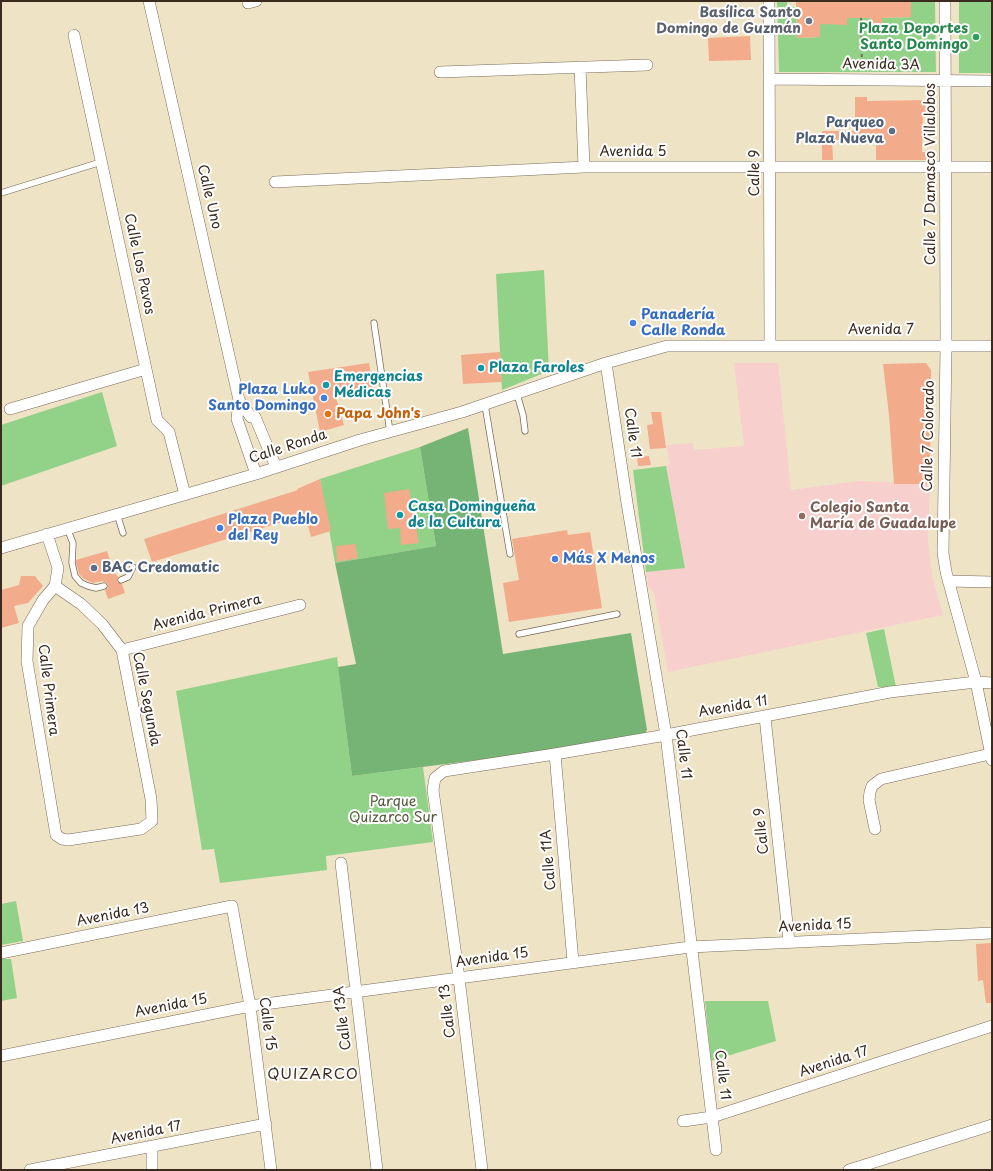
<!DOCTYPE html>
<meta charset="utf-8">
<style>
body{margin:0}
#map{position:relative;width:993px;height:1171px;overflow:hidden;background:#efe3c6;font-family:"Playpen Sans",sans-serif}
canvas{display:block}
.frame{position:absolute;inset:0;border:2px solid #3b2a1e;pointer-events:none}
</style>
<div id="map">
<canvas width="993" height="1171"></canvas>
<div class="frame"></div>
</div>
<script>
const g = document.querySelector('canvas').getContext('2d');
g.lineJoin = 'round';
function paint(path, color) {
  g.fillStyle = color;
  g.fill(path, 'evenodd');
}
function toPath(rows) {
  const path = new Path2D();
  for (const r of rows) {
    path.moveTo(r[0], r[1]);
    for (let i = 2; i < r.length; i += 2) path.lineTo(r[i], r[i + 1]);
  }
  return path;
}
function stroke(path, color, width, dash) {
  g.strokeStyle = color;
  g.lineWidth = width;
  g.lineCap = dash ? 'butt' : 'round';
  g.setLineDash(dash || []);
  g.stroke(path);
}
function write(font, color, halo, rows, align = 'center') {
  g.font = font + ' "Playpen Sans",sans-serif';
  g.lineWidth = 4;
  g.setLineDash([]);
  g.textBaseline = 'middle';
  g.strokeStyle = halo;
  g.fillStyle = color;
  for (const [text, x, y, turn = 0] of rows) {
    g.save();
    g.translate(x, y);
    g.rotate((+turn || 0) * Math.PI / 180);
    g.textAlign = isNaN(turn) ? turn : align;
    if (halo) g.strokeText(text, 0, 0);
    g.fillText(text, 0, 0);
    g.restore();
  }
}
const built = toPath([
 [734,363,778,363,791,490,859,481,930,484,928,541,932,576,943,615,668,672,654,593,648,586,646,572,685,567,666,466,670,465,666,445,693,443,694,450,744,446]
]);
const green = toPath([
 [777,1,787,1,787,7,796,7,797,38,820,37,820,17,847,24,847,18,871,18,871,26,882,26,882,18,911,17,911,1,935,1,936,72,779,72],
 [959,1,992,1,992,73,959,73],
 [544,270,549,371,502,390,496,274],
 [102,392,117,446,1,486,1,425],
 [420,447,436,546,335,563,320,479],
 [666,466,685,568,646,572,633,470],
 [884,629,896,687,878,687,866,633],
 [337,657,352,776,423,767,433,842,326,856,327,870,220,883,214,849,202,850,176,691],
 [16,901,23,941,1,945,1,904],
 [1,959,11,959,17,998,1,1001],
 [705,1001,768,1001,776,1041,711,1061]
]);
const forest = toPath([
 [468,428,503,654,631,633,647,730,641,739,352,776,338,667,356,664,335,563,436,546,420,447]
]);
const building = toPath([
 [796,1,911,1,911,17,882,18,882,26,871,26,871,18,847,18,847,25,820,24,820,37,797,38],
 [750,36,751,60,709,61,708,38],
 [855,97,867,97,867,101,928,100,928,113,923,113,922,152,927,152,927,160,876,160,876,140,832,140,833,160,822,160,822,131,855,131],
 [500,352,502,382,463,384,461,355],
 [369,363,374,393,336,398,344,425,320,432,308,372],
 [926,363,931,370,930,484,894,484,889,415,883,364],
 [651,412,661,412,666,448,650,449,647,425,653,424],
 [649,456,651,465,638,466,637,457],
 [320,479,331,531,311,537,305,515,152,562,144,539,298,490,297,489],
 [409,489,419,543,401,545,400,528,388,529,384,493],
 [567,530,568,535,590,532,602,608,509,622,503,583,519,580,512,539],
 [355,544,358,558,337,562,336,546],
 [107,551,113,570,118,577,117,582,122,584,125,593,108,599,105,590,108,588,107,583,102,581,93,583,84,579,79,574,76,563,76,560],
 [21,576,35,576,43,586,28,603,14,606,19,623,1,628,1,590,19,585],
 [992,943,992,1003,986,1003,983,980,978,981,976,944]
]);
const path = toPath([
 [861,18,862,69]
]);
const service = toPath([
 [1,193,101,162],
 [374,323,390,432],
 [517,394,523,415,525,431],
 [485,405,510,554],
 [117,514,123,533],
 [67,528,73,543,72,563,75,576,81,583,88,586,96,588,104,586],
 [121,580,128,577,133,567],
 [519,634,617,614]
]);
const minor = toPath([
 [149,1,239,400,237,419,256,474],
 [769,1,770,345],
 [945,1,946,346,943,553,946,572,976,682,992,760],
 [248,3,256,1],
 [74,35,157,420,169,432,185,495],
 [580,67,584,167],
 [440,72,647,65],
 [769,79,992,81],
 [275,182,584,167,992,167],
 [606,363,627,503,666,735,716,1150],
 [239,400,251,417,255,417,276,467],
 [10,409,146,369],
 [47,534,58,568,55,586,43,600,28,626,27,661,56,835,62,839,68,840,141,829,152,821,151,799,122,650,102,624,81,604,55,586],
 [1,548,256,474,360,440,462,412,606,363,667,346,992,346],
 [948,581,992,582],
 [122,650,300,605],
 [765,717,789,942],
 [555,754,573,962],
 [875,829,869,800,870,792,872,786,881,779,990,754],
 [341,863,377,1170],
 [1,953,232,906,250,1006,271,1170],
 [1,1056,250,1006,690,947,992,933],
 [683,1121,712,1117,992,1026],
 [30,1170,266,1124],
 [152,1170,152,1147],
 [482,1170,459,978,433,790,435,778,444,771,555,754,666,735,890,692,976,682,992,683],
 [849,1170,992,1125]
]);
const markers = [
 [809,21,4,"#6b7280"],
 [976,37,4,"#2e9e5b"],
 [892,131,4,"#5c6f8a"],
 [633,323,4,"#3f7fe0"],
 [481,368,4,"#0f9aa8"],
 [326,385,4,"#0f9aa8"],
 [324,398,4,"#3f7fe0"],
 [328,414,4,"#e8710a"],
 [400,515,4,"#0f9aa8"],
 [802,516,4,"#8d6e63"],
 [220,528,4,"#3f7fe0"],
 [555,559,4,"#3f7fe0"],
 [94,568,4,"#5c6f8a"]
];
const worshipNames = [
 ["Basílica Santo",801,13],
 ["Domingo de Guzmán",801,29]
];
const leisureNames = [
 ["Plaza Deportes",968,29],
 ["Santo Domingo",968,45]
];
const streetNames = [
 ["Avenida 3A",881,65,1],
 ["Avenida 5",633,152],
 ["Calle 9",755,173,-90],
 ["Calle 7 Damasco Villalobos",931,174,-90],
 ["Calle Uno",209,197,77],
 ["Calle Los Pavos",139,264,78],
 ["Avenida 7",881,330],
 ["Calle 11",632,433,82],
 ["Calle 7 Colorado",929,436,-89],
 ["Calle Ronda",288,447,-18],
 ["Avenida Primera",207,613,-14],
 ["Calle Primera",48,690,83],
 ["Calle Segunda",146,699,79],
 ["Avenida 11",733,707,-10],
 ["Calle 11",683,754,83],
 ["Calle 9",762,831,-96],
 ["Calle 11A",549,860,-95],
 ["Avenida 13",113,915,-11],
 ["Avenida 15",815,926,-3],
 ["Avenida 15",492,958,-8],
 ["Avenida 15",171,1006,-11],
 ["Calle 13",448,1011,-97],
 ["Calle 13A",343,1018,-97],
 ["Calle 15",267,1024,82],
 ["Avenida 17",834,1062,-18],
 ["Calle 11",722,1075,83],
 ["Avenida 17",146,1133,-11]
];
const serviceNames = [
 ["Parqueo",884,123],
 ["Plaza Nueva",884,139],
 ["BAC Credomatic",102,568,"left"]
];
const shopNames = [
 ["Panadería",641,315],
 ["Calle Ronda",641,331],
 ["Plaza Luko",316,390,"right"],
 ["Santo Domingo",316,406,"right"],
 ["Plaza Pueblo",228,520],
 ["del Rey",228,536],
 ["Más X Menos",563,559]
];
const cultureNames = [
 ["Plaza Faroles",489,368],
 ["Emergencias",334,377],
 ["Médicas",334,393],
 ["Casa Domingueña",408,507],
 ["de la Cultura",408,523]
];
const foodNames = [
 ["Papa John's",336,414]
];
const educationNames = [
 ["Colegio Santa",810,508],
 ["María de Guadalupe",810,524]
];
const parkNames = [
 ["Parque",393,802],
 ["Quizarco Sur",393,818]
];
const neighbourhoodNames = [
 ["QUIZARCO",313,1075]
];
paint(built, '#f7d0cd');
paint(green, '#92d288');
paint(forest, '#75b474');
paint(building, '#f2ab8b');
stroke(service, '#7a6b59', 7);
stroke(minor, '#7a6b59', 12);
stroke(path, '#7a6b59', 2, [3, 3]);
stroke(service, '#fff', 5.5);
stroke(minor, '#fff', 11);
for (const [x, y, r, color] of markers) {
  const dot = new Path2D();
  dot.arc(x, y, r, 0, 2 * Math.PI);
  g.fillStyle = color;
  g.fill(dot);
  stroke(dot, '#fff', 1.5);
}
write('bold 14px', '#5b616d', '#fff', worshipNames, 'right');
write('bold 14px', '#27864d', '#fff', leisureNames, 'right');
write('14px', '#3b2a1e', '#fff', streetNames);
write('bold 14px', '#4e5e75', '#fff', serviceNames, 'right');
write('bold 14px', '#366cbe', '#fff', shopNames, 'left');
write('bold 14px', '#0d838f', '#fff', cultureNames, 'left');
write('bold 14px', '#c56008', '#fff', foodNames, 'left');
write('bold 14px', '#785e54', '#fff', educationNames, 'left');
write('14px', '#555c3e', '#fff', parkNames);
g.letterSpacing = '1px';
write('15px', '#3b2a1e', '#fff', neighbourhoodNames);
g.letterSpacing = '0px';
</script>
